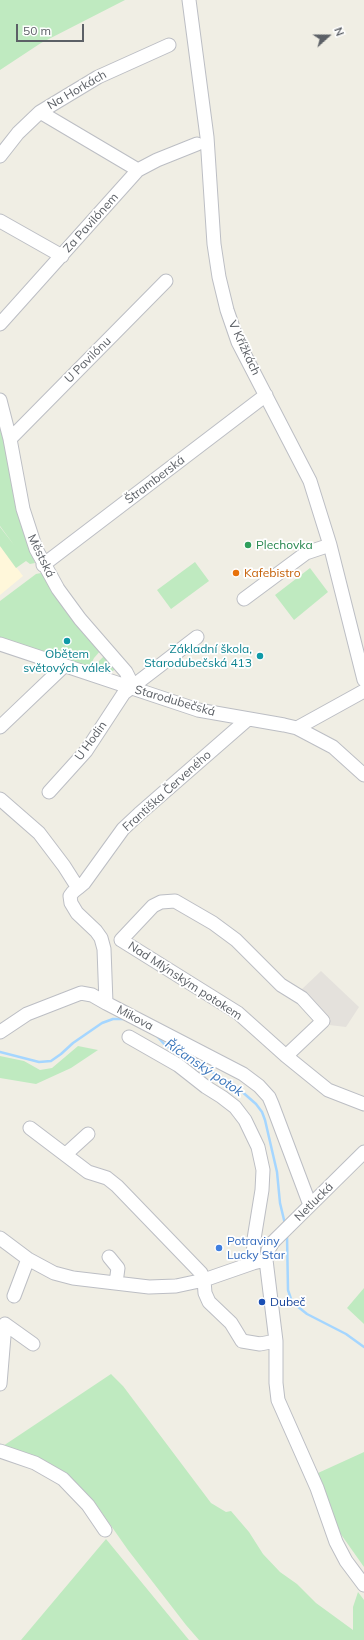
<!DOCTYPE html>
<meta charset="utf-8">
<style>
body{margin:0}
#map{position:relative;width:364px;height:1640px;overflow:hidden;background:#f0eee4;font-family:Mulish,sans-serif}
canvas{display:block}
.north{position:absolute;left:308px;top:16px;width:40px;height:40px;-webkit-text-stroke:3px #fff;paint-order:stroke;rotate:69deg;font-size:11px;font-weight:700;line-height:16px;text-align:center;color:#5c6066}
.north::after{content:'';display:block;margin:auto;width:14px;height:18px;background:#5c6066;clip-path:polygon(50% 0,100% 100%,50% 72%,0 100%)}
.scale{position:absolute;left:16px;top:24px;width:68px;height:18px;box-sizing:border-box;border:2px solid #5c6066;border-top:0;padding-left:5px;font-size:12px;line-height:14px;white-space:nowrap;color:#5c6066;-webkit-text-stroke:3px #fff;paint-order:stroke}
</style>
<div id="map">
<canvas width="364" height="1640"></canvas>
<div class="north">N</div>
<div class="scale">50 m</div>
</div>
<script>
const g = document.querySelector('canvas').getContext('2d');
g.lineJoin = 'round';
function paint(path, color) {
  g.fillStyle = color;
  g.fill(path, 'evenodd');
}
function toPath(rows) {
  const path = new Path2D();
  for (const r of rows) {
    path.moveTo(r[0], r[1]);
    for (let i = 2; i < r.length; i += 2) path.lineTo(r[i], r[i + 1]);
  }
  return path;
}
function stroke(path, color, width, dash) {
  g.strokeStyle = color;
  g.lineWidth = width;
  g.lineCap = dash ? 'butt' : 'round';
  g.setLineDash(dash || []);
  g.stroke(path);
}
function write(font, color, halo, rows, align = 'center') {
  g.font = font + ' Mulish,sans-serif';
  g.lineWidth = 3.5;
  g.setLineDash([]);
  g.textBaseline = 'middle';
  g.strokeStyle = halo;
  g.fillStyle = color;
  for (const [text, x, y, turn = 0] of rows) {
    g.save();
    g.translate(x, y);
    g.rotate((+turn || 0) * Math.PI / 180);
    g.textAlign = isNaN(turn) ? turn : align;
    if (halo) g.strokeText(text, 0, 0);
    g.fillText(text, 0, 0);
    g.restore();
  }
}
const commercial = toPath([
 [0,546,23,576,0,595]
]);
const industrial = toPath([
 [321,971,359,1007,346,1027,329,1025,300,991]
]);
const green = toPath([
 [0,0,125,0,41,43,0,70],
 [0,423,8,461,14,498,25,537,35,563,30,564,26,561,16,568,0,546,0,527,14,545,0,526],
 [195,562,209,581,171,609,157,590],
 [310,568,328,592,294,620,275,595],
 [41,573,44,574,101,650,94,658,89,668,0,638,0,601,36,574],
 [105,655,115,666,114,670,109,674,95,670,99,661],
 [78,1046,98,1050,71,1068,36,1084,0,1078,0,1056,24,1061,40,1070,52,1068],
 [364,1288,364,1324,347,1308],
 [111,1374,123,1386,211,1503,226,1512,231,1511,249,1532,263,1554,280,1572,297,1584,316,1603,353,1630,353,1607,358,1592,364,1600,364,1640,199,1640,186,1625,128,1550,93,1500,64,1472,3,1446],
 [364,1452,364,1567,340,1533,318,1473],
 [106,1539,189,1640,21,1640]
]);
const stream = toPath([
 [156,1035,165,1045,177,1053,201,1065,239,1089,256,1104,262,1112,265,1120,277,1172,280,1203,285,1224],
 [0,1052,39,1062,51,1061,61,1054,73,1043,102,1023,113,1019,125,1019],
 [287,1235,288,1290,292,1302,307,1314,346,1334,364,1347]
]);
const minor = toPath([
 [189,0,207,137,214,244,219,277,227,310,238,342,310,481,330,545,364,680],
 [40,112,138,170],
 [0,156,18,133,40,112,98,77,169,45],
 [0,221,62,256],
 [0,324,138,170,157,160,197,144],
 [0,400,10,439,23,509,36,549,58,589,80,619,126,672,129,678,130,688],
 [10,439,166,281],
 [43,565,266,395],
 [244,599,306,553,330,545],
 [0,644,198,710,284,725,297,728,333,747,364,775],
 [0,727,64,666],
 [297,728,364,691],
 [49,792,86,751,124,693,197,637],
 [0,799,39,833,64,866,78,888,73,892,70,896,71,903,77,913,96,931,101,938,104,949,106,1003,243,1074,259,1086,269,1097,272,1104,310,1205],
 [78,888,84,883,123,829,139,814,248,719],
 [0,1032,27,1014,81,993,92,995,106,1003],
 [129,1037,178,1065,206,1087,222,1097,235,1107,245,1120,258,1147,263,1170,262,1190,254,1239,253,1263],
 [286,1056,323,1021,302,998,281,985,236,940,213,923,175,901,161,902,153,906,121,940,238,1013,286,1056,328,1090,364,1104],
 [30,1128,88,1172,107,1178,117,1186,201,1273,204,1280,205,1293,209,1302,231,1323,242,1341,260,1344,276,1341],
 [364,1152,273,1242,268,1250,266,1260,276,1341,276,1383,278,1400,317,1488,336,1542,346,1561,364,1585],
 [66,1154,88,1134],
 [0,1238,28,1259,54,1273,73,1278,149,1287,176,1286,204,1280,253,1263,261,1261],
 [109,1257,118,1268,116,1283],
 [14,1296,28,1259],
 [5,1324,33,1344],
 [0,1384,5,1324],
 [0,1451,35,1463,63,1479,88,1505,105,1530]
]);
const markers = [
 [248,545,4,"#2e9e5b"],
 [236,573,4,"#e8710a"],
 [67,641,4,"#0f9aa8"],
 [260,656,4,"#0f9aa8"],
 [219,1248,4,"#3f7fe0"],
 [262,1302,4,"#1a4fb4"]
];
const streetNames = [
 ["Na Horkách",77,90,-30],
 ["Za Pavilónem",91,223,-48],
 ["V Křížkách",244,348,65],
 ["U Pavilónu",88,360,-45],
 ["Štramberská",155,480,-37],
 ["Městská",41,556,64],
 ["Starodubečská",175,701,16],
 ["U Hodin",91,741,-54],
 ["Františka Červeného",167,791,-42],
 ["Nad Mlýnským potokem",185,981,33],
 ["Mikova",135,1018,28],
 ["Netlucká",314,1202,-45]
];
const leisureNames = [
 ["Plechovka",256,545]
];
const foodNames = [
 ["Kafebistro",244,573]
];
const cultureNames = [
 ["Základní škola,",252,649],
 ["Starodubečská 413",252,663],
 ["Obětem",67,654,"center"],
 ["světových válek",67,668,"center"]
];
const shopNames = [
 ["Potraviny",227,1241],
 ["Lucky Star",227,1255]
];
const transitNames = [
 ["Dubeč",270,1302]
];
const waterNames = [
 ["Říčanský potok",204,1068,34]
];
paint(commercial, '#fff7da');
paint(industrial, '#e4e1dc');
paint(green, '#bfeac0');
stroke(stream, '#a5d6ff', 2.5);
stroke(minor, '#bcbec4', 15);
stroke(minor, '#fff', 13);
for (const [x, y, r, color] of markers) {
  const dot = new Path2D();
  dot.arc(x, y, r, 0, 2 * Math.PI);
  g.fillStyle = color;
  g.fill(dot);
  stroke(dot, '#fff', 1.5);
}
write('12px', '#5c6066', '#fff', streetNames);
write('12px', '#27864d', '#fff', leisureNames, 'left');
write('12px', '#c56008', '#fff', foodNames, 'left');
write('12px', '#0d838f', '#fff', cultureNames, 'right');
write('12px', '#366cbe', '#fff', shopNames, 'left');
write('12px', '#164399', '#fff', transitNames, 'left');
write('italic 13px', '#3975bb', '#fff', waterNames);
</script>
